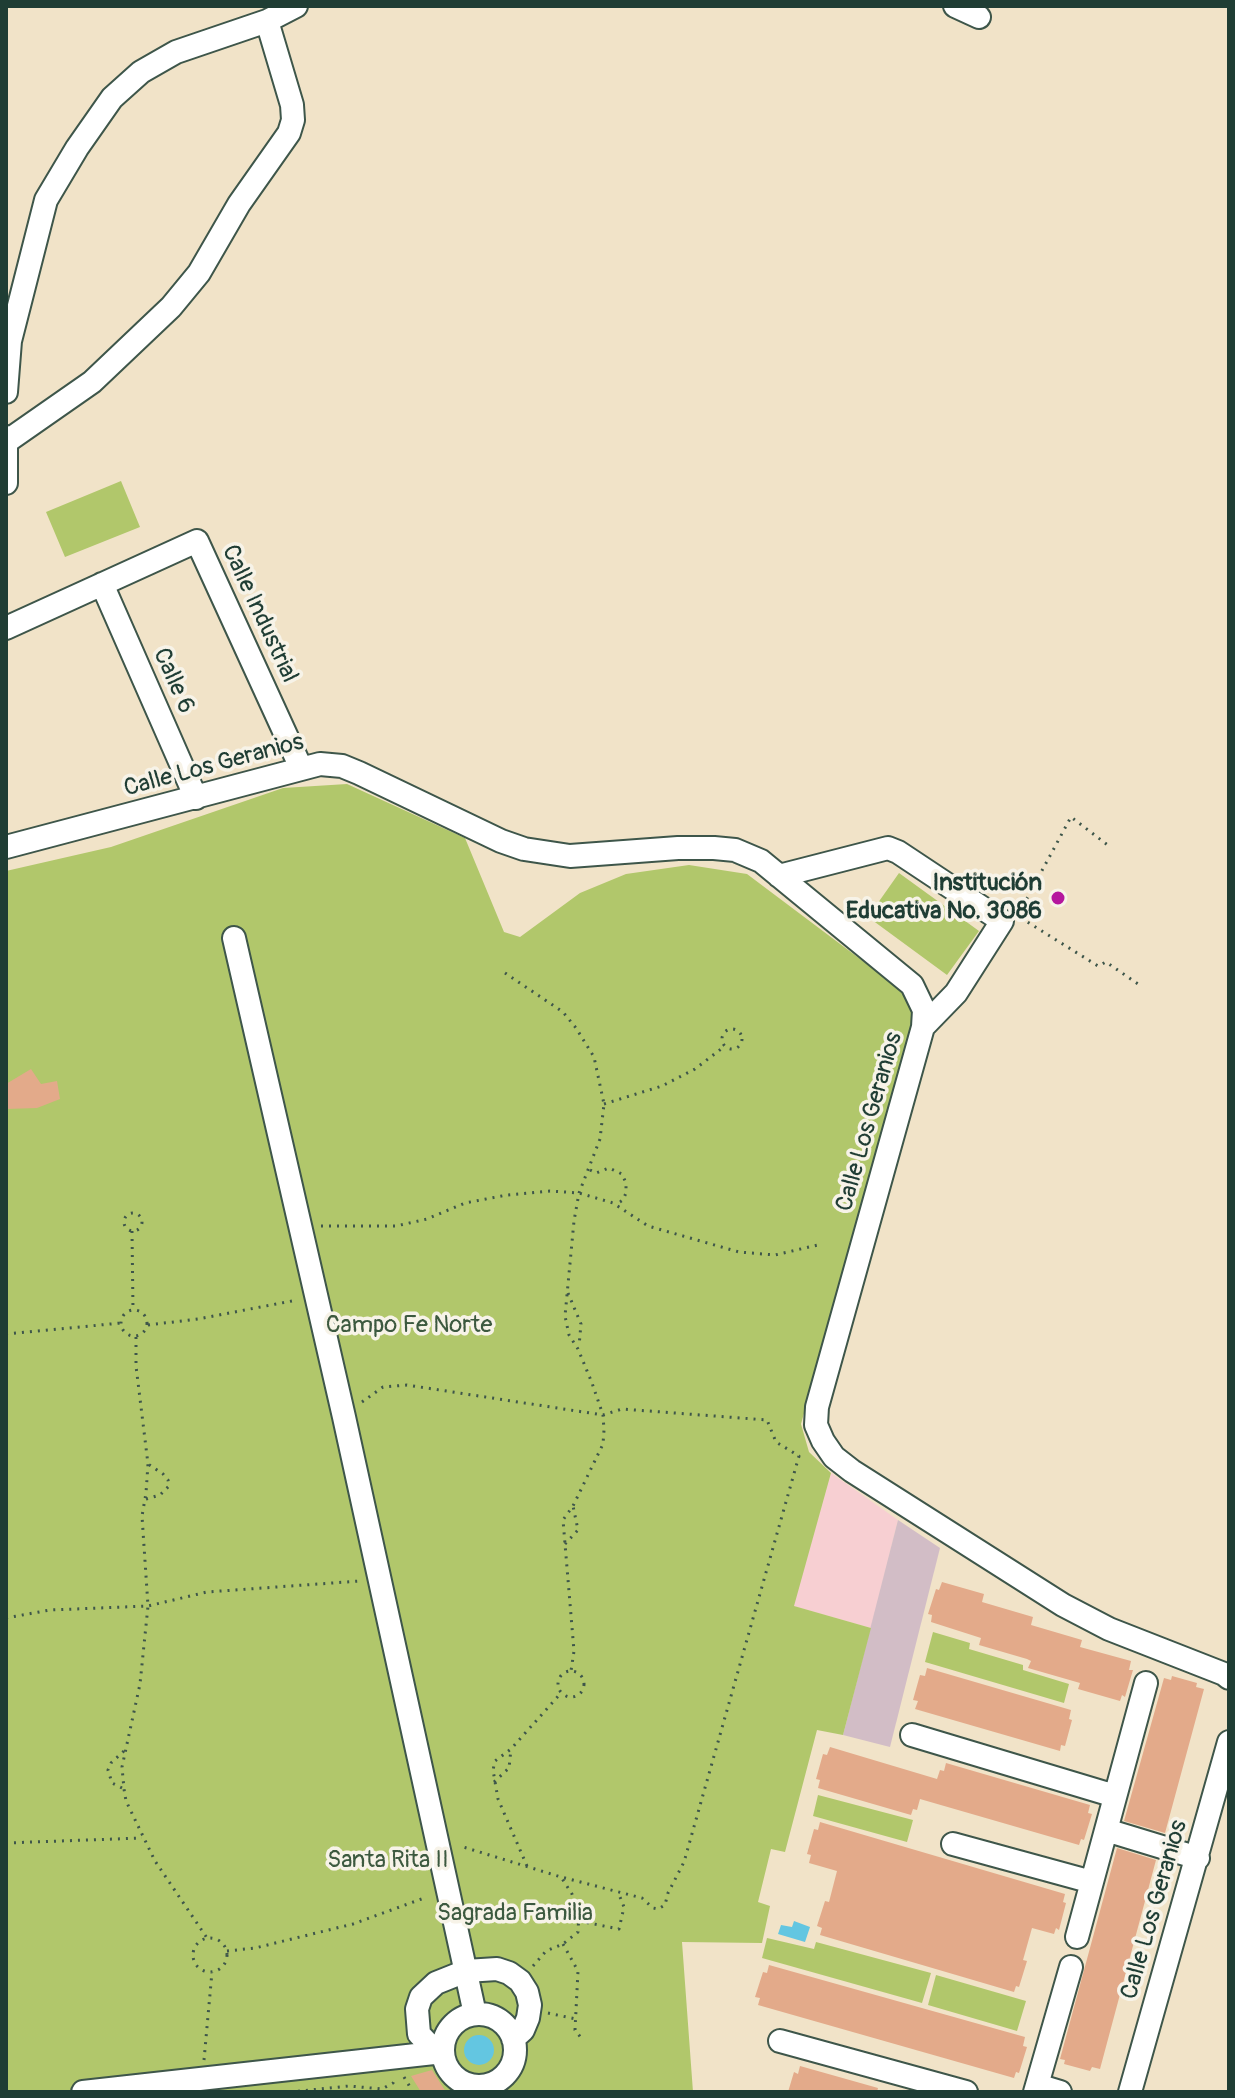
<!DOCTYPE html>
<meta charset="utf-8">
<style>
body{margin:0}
#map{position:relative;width:1235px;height:2098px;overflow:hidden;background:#f1e3c8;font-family:Pangolin,sans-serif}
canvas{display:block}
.frame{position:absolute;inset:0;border:8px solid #1f3d34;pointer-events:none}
</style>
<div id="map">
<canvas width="1235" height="2098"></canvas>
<div class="frame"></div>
</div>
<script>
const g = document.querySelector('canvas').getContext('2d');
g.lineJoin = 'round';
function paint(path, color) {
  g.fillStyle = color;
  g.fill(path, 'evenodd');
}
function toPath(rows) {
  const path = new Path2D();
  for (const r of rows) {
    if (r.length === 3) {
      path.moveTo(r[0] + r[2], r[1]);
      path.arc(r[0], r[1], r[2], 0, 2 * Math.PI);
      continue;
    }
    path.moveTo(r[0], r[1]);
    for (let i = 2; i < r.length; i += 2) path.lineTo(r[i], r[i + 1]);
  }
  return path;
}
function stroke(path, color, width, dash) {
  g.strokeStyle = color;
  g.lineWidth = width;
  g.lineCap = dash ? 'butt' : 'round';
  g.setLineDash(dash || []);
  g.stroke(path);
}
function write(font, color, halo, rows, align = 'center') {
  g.font = font + ' Pangolin,sans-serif';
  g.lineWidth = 7;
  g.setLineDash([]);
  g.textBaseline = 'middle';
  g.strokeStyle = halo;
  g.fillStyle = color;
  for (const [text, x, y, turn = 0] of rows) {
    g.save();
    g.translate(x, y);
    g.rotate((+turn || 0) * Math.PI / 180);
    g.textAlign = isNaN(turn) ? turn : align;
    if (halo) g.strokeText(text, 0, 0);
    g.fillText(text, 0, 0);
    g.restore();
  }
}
const built = toPath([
 [831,1473,898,1520,871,1628,793,1606]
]);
const industrial = toPath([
 [898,1520,940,1548,890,1747,843,1735]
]);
const green = toPath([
 [121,481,140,527,65,557,46,512],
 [347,784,465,838,504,932,520,937,580,893,626,874,689,865,747,874,908,995,915,1016,801,1424,809,1452,831,1473,794,1606,871,1628,843,1735,817,1730,785,1852,771,1849,758,1902,770,1906,762,1943,682,1942,693,2092,6,2092,6,871,111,847,283,788],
 [899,873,979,931,947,975,868,917],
 [933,1632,970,1643,969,1649,1023,1665,1023,1670,1069,1684,1064,1703,925,1662],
 [818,1795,913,1820,907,1842,813,1816],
 [767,1938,814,1949,816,1942,931,1973,922,2003,762,1958],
 [936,1975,1026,2001,1017,2031,928,2005]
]);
const water = toPath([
 [794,1921,810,1927,805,1942,778,1934,781,1925,792,1927],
 [479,2050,15]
]);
const building = toPath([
 [31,1069,41,1084,57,1081,60,1099,37,1108,6,1109,6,1084],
 [942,1582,984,1594,982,1602,1033,1617,1031,1625,1082,1640,1080,1647,1131,1661,1129,1670,1133,1670,1125,1697,1122,1695,1120,1701,1078,1689,1080,1683,1028,1668,1031,1661,1027,1659,979,1645,981,1638,931,1622,932,1615,928,1614,936,1589,939,1590],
 [927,1668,1071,1710,1069,1719,1072,1720,1065,1746,1061,1745,1060,1751,915,1709,918,1701,913,1700,920,1675,925,1676],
 [1172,1676,1197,1683,1196,1687,1204,1689,1165,1833,1124,1821,1164,1678,1171,1680],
 [830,1747,937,1779,940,1770,944,1771,946,1763,1090,1805,1088,1813,1092,1814,1084,1840,1081,1839,1079,1845,920,1799,917,1810,913,1809,911,1815,818,1788,820,1780,816,1779,823,1754,827,1755],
 [820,1822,1065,1894,1063,1902,1066,1903,1059,1930,1056,1928,1054,1934,1032,1928,1023,1960,1027,1961,1019,1987,1016,1986,1014,1992,820,1935,822,1928,817,1926,825,1901,829,1902,837,1871,809,1863,811,1855,807,1854,814,1829,818,1830],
 [1117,1848,1156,1860,1100,2069,1092,2067,1090,2071,1064,2064,1065,2060,1060,2059],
 [769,1965,1025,2037,1023,2046,1027,2047,1019,2073,1016,2072,1014,2078,758,2005,760,1998,755,1997,763,1972,767,1973],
 [800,2066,878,2088,877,2092,788,2092,794,2072,798,2074],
 [432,2070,446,2092,421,2092,411,2076]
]);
const path = toPath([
 [1019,913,1071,817,1109,846],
 [1021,918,1098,966,1106,962,1141,986],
 [505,973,563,1012,576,1028,594,1057,604,1104,600,1139,579,1193,574,1221,565,1316,569,1335,578,1349,592,1383,603,1415,604,1430,603,1444,573,1506,563,1520,574,1651,571,1671],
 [732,1039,10],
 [604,1104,662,1086,695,1069,725,1046],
 [590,1170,596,1173,609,1168,622,1174,626,1183,626,1193,623,1200,615,1205],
 [133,1222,9],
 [321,1226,396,1226,427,1219,465,1203,507,1195,550,1191,579,1193,613,1203,648,1226,739,1252,775,1255,822,1244],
 [132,1231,133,1310],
 [568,1293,581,1324,579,1346],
 [134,1323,13],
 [148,1325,198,1319,297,1300],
 [6,1334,121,1323],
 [136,1337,136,1366,148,1464,146,1493,142,1516,148,1606,140,1684,122,1767,124,1789,126,1801,155,1861,207,1938],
 [362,1402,383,1387,407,1385,603,1415,622,1409,767,1420,776,1442,799,1456,684,1862,668,1893,665,1905,658,1909,653,1908,642,1898,561,1877,460,1846],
 [146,1499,160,1495,169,1486,168,1480,163,1474,148,1464],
 [565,1544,578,1530,573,1506],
 [6,1618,50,1610,148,1606,207,1592,360,1581],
 [571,1684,13],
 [494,1782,509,1768,511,1749],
 [122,1788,112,1783,108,1770,111,1763,125,1750],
 [6,1843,142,1838],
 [527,1866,498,1799,493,1770,495,1761,511,1749,561,1693],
 [579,1921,619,1929,624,1907,618,1892],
 [210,1955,17],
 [563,1944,578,1971,575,2030,582,2039],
 [227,1951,255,1948,353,1924,427,1897],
 [533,1966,546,1951,563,1944,578,1932,579,1912,572,1894,561,1877],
 [548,2013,576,2019],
 [204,2060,212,1972],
 [404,2077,413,2092],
 [290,2092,349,2086,382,2089,393,2083,396,2077]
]);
const minor = toPath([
 [955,6,979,17],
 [6,392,10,341,46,200,77,148,112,98,141,72,176,52,267,21,296,6],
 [6,437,6,483],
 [6,442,92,382,171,307,199,273,239,204,289,133,293,120,292,105,267,21],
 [102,584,196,798],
 [6,628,197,541,301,768],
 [6,847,320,764,342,766,359,773,501,841,524,849,570,856,678,848,714,848,735,850,761,861,912,985,924,1010,923,1027,817,1407,816,1425,823,1441,834,1457,852,1471,1063,1605,1109,1629,1224,1674,1229,1678],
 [779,876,888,848,898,852,1002,921,956,993,923,1027],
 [234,938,344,1417,475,2014],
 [912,1735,1115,1796],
 [1106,1830,1198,1858],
 [953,1844,1092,1882],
 [1077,1937,1146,1683],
 [479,2050,36],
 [780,2041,966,2092],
 [443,2052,436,2052,419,2034,417,2009,421,1997,436,1983,466,1971,497,1969,509,1973,520,1981,527,1992,530,2005,528,2018,523,2030,513,2039],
 [1037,2085,1060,2092],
 [83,2092,443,2052],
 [1035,2092,1071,1967],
 [1130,2092,1229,1742]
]);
const markers = [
 [1058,898,8,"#b5179e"]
];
const streetNames = [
 ["Calle Industrial",259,614,65],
 ["Calle 6",173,681,66],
 ["Calle Los Geranios",214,766,-15],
 ["Calle Los Geranios",870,1122,-74],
 ["Calle Los Geranios",1155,1910,-74]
];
const poiNames = [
 ["Institución",1042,884],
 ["Educativa No. 3086",1042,912]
];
const parkNames = [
 ["Campo Fe Norte",409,1326],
 ["Santa Rita II",388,1861],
 ["Sagrada Familia",515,1914]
];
paint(built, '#f7cfd2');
paint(industrial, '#d2bdc6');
paint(green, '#b1c76b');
paint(water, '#63c6e1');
paint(building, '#e3aa8a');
stroke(minor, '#3e564a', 26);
stroke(path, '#3e564a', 3, [2, 6]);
stroke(minor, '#fff', 22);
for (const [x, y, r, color] of markers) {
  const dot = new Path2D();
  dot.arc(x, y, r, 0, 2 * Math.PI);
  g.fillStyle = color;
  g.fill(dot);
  stroke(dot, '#f7f3e8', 3);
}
write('24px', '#1f3d34', '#f7f3e8', streetNames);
write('bold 24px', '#1f3d34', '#f7f3e8', poiNames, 'right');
write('24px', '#3c593f', '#f7f3e8', parkNames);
</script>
